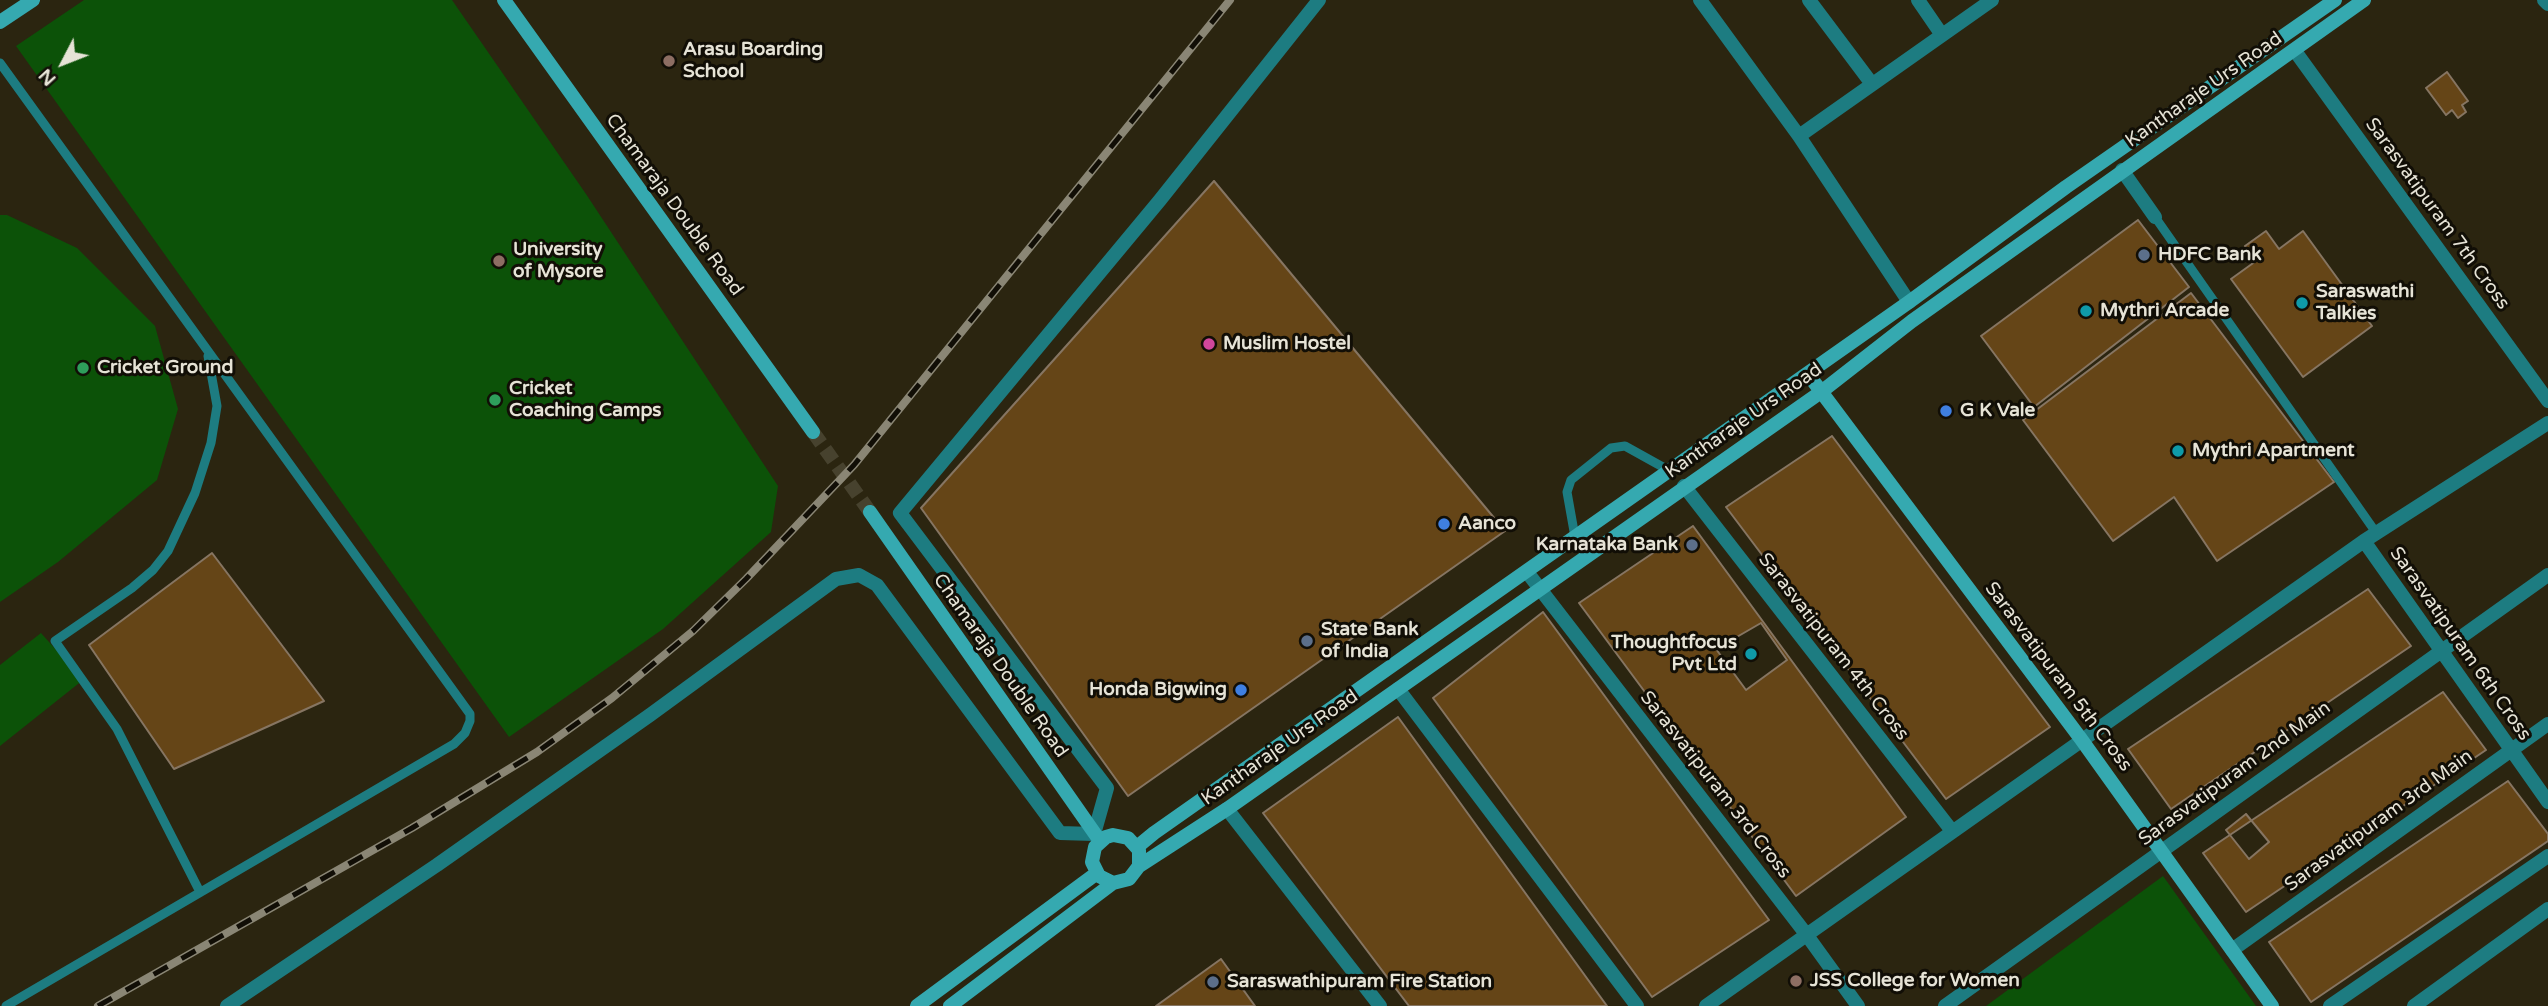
<!DOCTYPE html>
<style>
body{margin:0}
#map{position:relative;width:2548px;height:1006px;overflow:hidden;background:#2b2510;font-family:"Varela Round",sans-serif}
canvas{display:block}
.north{position:absolute;left:28px;top:28px;width:70px;height:70px;-webkit-text-stroke:5px #110e06;paint-order:stroke;rotate:228deg;font-size:19px;font-weight:700;line-height:28px;text-align:center;color:#e6e3d6}
.north::after{content:'';display:block;margin:auto;width:24px;height:32px;background:#e6e3d6;clip-path:polygon(50% 0,100% 100%,50% 72%,0 100%)}
</style>
<div id="map">
<canvas width="2548" height="1006"></canvas>
<div class="north">N</div>
</div>
<script>
const g = document.querySelector('canvas').getContext('2d');
g.lineJoin = 'round';
function paint(path, color) {
  g.fillStyle = color;
  g.fill(path, 'evenodd');
}
function toPath(rows) {
  const path = new Path2D();
  for (const r of rows) {
    path.moveTo(r[0], r[1]);
    for (let i = 2; i < r.length; i += 2) path.lineTo(r[i], r[i + 1]);
  }
  return path;
}
function stroke(path, color, width, dash) {
  g.strokeStyle = color;
  g.lineWidth = width;
  g.lineCap = dash ? 'butt' : 'round';
  g.setLineDash(dash || []);
  g.stroke(path);
}
function write(font, color, halo, rows, align = 'center') {
  g.font = font + ' "Varela Round",sans-serif';
  g.lineWidth = 6;
  g.setLineDash([]);
  g.textBaseline = 'middle';
  g.strokeStyle = halo;
  g.fillStyle = color;
  for (const [text, x, y, turn = 0] of rows) {
    g.save();
    g.translate(x, y);
    g.rotate((+turn || 0) * Math.PI / 180);
    g.textAlign = isNaN(turn) ? turn : align;
    if (halo) g.strokeText(text, 0, 0);
    g.fillText(text, 0, 0);
    g.restore();
  }
}
const green = toPath([
 [84,0,452,0,586,194,778,486,771,532,663,629,509,737,16,46],
 [0,215,7,215,77,248,155,326,178,409,157,480,58,562,0,602],
 [41,633,83,680,0,746,0,665],
 [2163,876,2256,1006,1986,1006]
]);
const building = toPath([
 [2447,72,2468,101,2462,105,2466,112,2458,118,2452,110,2446,115,2426,88,2447,72],
 [1214,181,1505,531,1128,796,921,508,1214,181],
 [2138,220,2189,287,2034,407,1981,336,2138,220],
 [2266,231,2279,249,2303,231,2372,326,2303,377,2231,279,2256,261,2245,246,2266,231],
 [2191,293,2334,482,2217,561,2174,497,2113,541,2023,420,2191,293],
 [1832,436,2050,727,1946,799,1726,507,1832,436],
 [1693,526,1906,817,1796,896,1579,603,1693,526],
 [212,553,324,701,174,769,89,645,212,553],
 [2368,589,2411,646,2171,809,2128,749,2368,589],
 [1543,612,1769,920,1652,997,1433,698,1543,612],
 [1761,623,1787,660,1746,690,1716,649,1761,623],
 [2443,692,2486,750,2246,912,2203,853,2443,692],
 [1398,717,1607,1006,1409,1006,1263,813,1398,717],
 [2508,781,2548,834,2548,841,2311,1002,2269,942,2508,781],
 [2246,814,2269,842,2249,859,2226,830,2246,814],
 [1221,959,1255,1006,1156,1006,1221,959]
]);
const secondaryTunnel = toPath([
 [813,432,870,512]
]);
const lane = toPath([
 [0,63,470,714,470,721,465,733,454,744,6,1006],
 [2155,217,2377,534],
 [1575,537,1567,492,1571,480,1611,448,1625,446,1670,471],
 [200,892,117,729,55,641,132,588,153,570,168,551,195,493,211,443,217,406,208,356]
]);
const street = toPath([
 [1700,0,1799,136,1909,302],
 [1809,0,1872,84],
 [1918,0,1942,35],
 [2544,0,2548,4],
 [2295,51,2548,401],
 [1799,136,1992,0],
 [2122,170,2155,217],
 [1684,486,1952,831],
 [2364,541,2548,802],
 [1527,572,1806,934,1858,1006],
 [1398,689,1637,1006],
 [1227,809,1380,1006],
 [2232,950,2548,724],
 [227,1006,437,865,650,715,836,579,859,575,877,585,1060,833,1094,834,1107,788,900,513,1160,200,1319,0],
 [1706,1006,2364,541,2548,423],
 [1945,1006,2548,575],
 [2330,1006,2548,856],
 [2414,1006,2548,909]
]);
const secondary = toPath([
 [504,0,813,432],
 [0,22,33,0],
 [1808,374,2081,739,2272,1006],
 [870,512,1100,841],
 [1137,847,1154,833,1909,302,2066,187,2335,0],
 [1139,866,1139,850,1128,838,1113,835,1106,837,1095,847,1092,862,1099,876,1113,883,1129,879,1139,866,1227,809,1821,392,1912,321,2364,0],
 [917,1006,1097,873],
 [950,1006,1113,883]
]);
const rail = toPath([
 [98,1006,412,828,537,752,612,698,693,631,746,579,854,465,1230,0]
]);
const markers = [
 [669,61,7,"#8d6e63"],
 [2144,255,7,"#5c6f8a"],
 [499,261,7,"#8d6e63"],
 [2302,303,7,"#0f9aa8"],
 [2086,311,7,"#0f9aa8"],
 [1209,344,7,"#d1479c"],
 [83,368,7,"#2e9e5b"],
 [495,400,7,"#2e9e5b"],
 [1946,411,7,"#3f7fe0"],
 [2178,451,7,"#0f9aa8"],
 [1444,524,7,"#3f7fe0"],
 [1692,545,7,"#5c6f8a"],
 [1307,641,7,"#5c6f8a"],
 [1751,654,7,"#0f9aa8"],
 [1241,690,7,"#3f7fe0"],
 [1796,981,7,"#8d6e63"],
 [1213,982,7,"#5c6f8a"]
];
const poiNames = [
 ["Arasu Boarding",683,50],
 ["School",683,72],
 ["University",513,250],
 ["of Mysore",513,272],
 ["HDFC Bank",2158,255],
 ["Saraswathi",2316,292],
 ["Talkies",2316,314],
 ["Mythri Arcade",2100,311],
 ["Muslim Hostel",1223,344],
 ["Cricket Ground",97,368],
 ["Cricket",509,389],
 ["Coaching Camps",509,411],
 ["G K Vale",1960,411],
 ["Mythri Apartment",2192,451],
 ["Aanco",1458,524],
 ["Karnataka Bank",1678,545,"right"],
 ["State Bank",1321,630],
 ["of India",1321,652],
 ["Thoughtfocus",1737,643,"right"],
 ["Pvt Ltd",1737,665,"right"],
 ["Honda Bigwing",1227,690,"right"],
 ["JSS College for Women",1810,981],
 ["Saraswathipuram Fire Station",1227,982]
];
const streetNames = [
 ["Kantharaje Urs Road",2204,90,-35],
 ["Chamaraja Double Road",674,205,54],
 ["Sarasvatipuram 7th Cross",2437,214,54],
 ["Kantharaje Urs Road",1744,421,-35],
 ["Sarasvatipuram 6th Cross",2460,644,55],
 ["Sarasvatipuram 4th Cross",1833,647,52],
 ["Chamaraja Double Road",1000,666,55],
 ["Sarasvatipuram 5th Cross",2058,677,53],
 ["Kantharaje Urs Road",1280,748,-35],
 ["Sarasvatipuram 2nd Main",2235,774,-36],
 ["Sarasvatipuram 3rd Cross",1715,785,52],
 ["Sarasvatipuram 3rd Main",2379,821,-36]
];
paint(green, '#0c5208');
paint(building, '#654517');
stroke(building, '#867562', 2);
stroke(secondaryTunnel, '#47422e', 14, [14, 7]);
stroke(lane, '#1d7c81', 9);
stroke(street, '#1d7c81', 14);
stroke(secondary, '#35a9b0', 14);
stroke(rail, '#8a8675', 8);
stroke(rail, '#110e06', 5, [16]);
for (const [x, y, r, color] of markers) {
  const dot = new Path2D();
  dot.arc(x, y, r, 0, 2 * Math.PI);
  g.fillStyle = color;
  g.fill(dot);
  stroke(dot, '#110e06', 2.5);
}
write('bold 19px', '#e6e3d6', '#110e06', poiNames, 'left');
write('19px', '#e6e3d6', '#110e06', streetNames);
</script>
